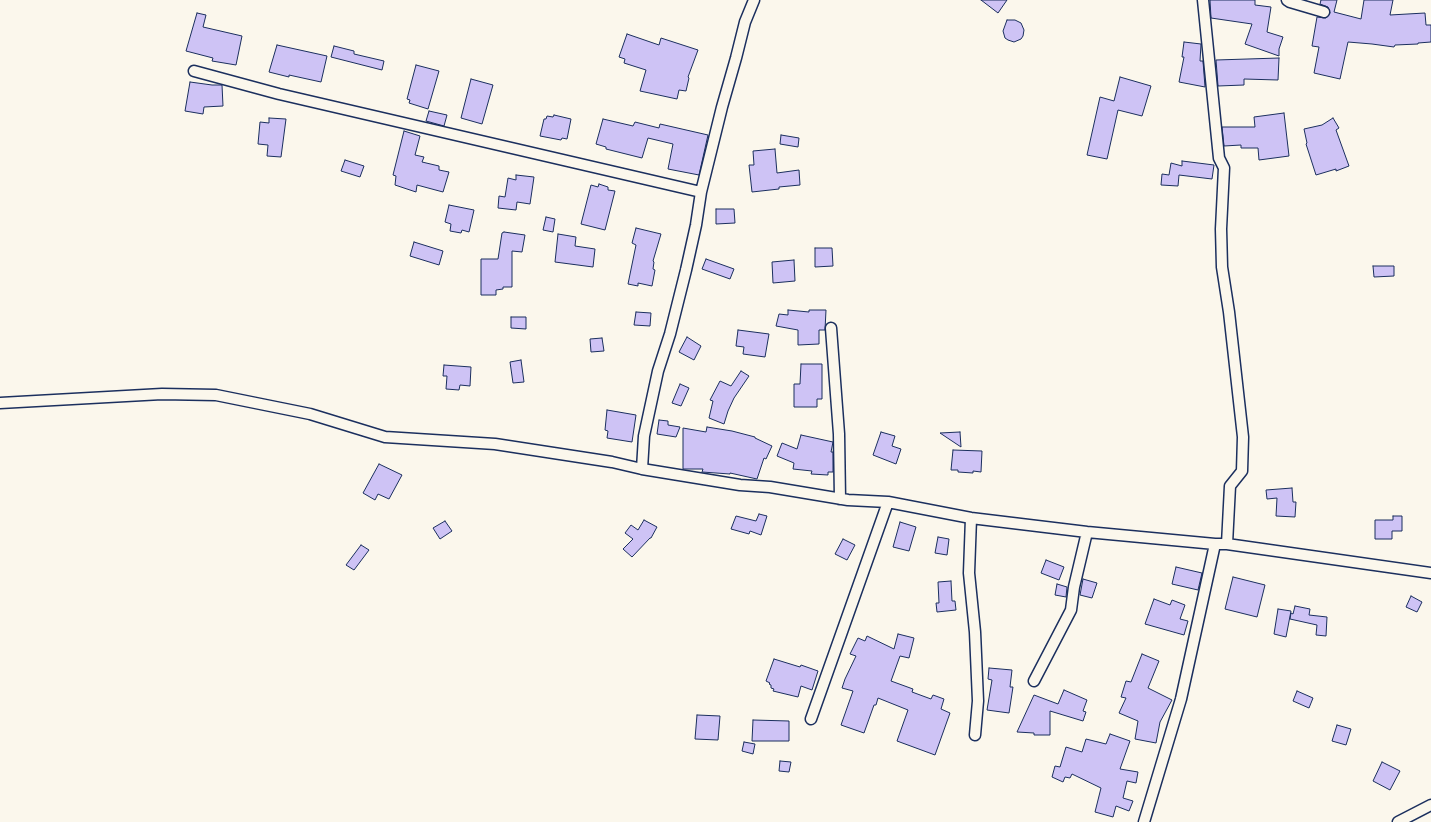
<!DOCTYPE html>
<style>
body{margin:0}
canvas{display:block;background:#fbf7ec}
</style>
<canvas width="1431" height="822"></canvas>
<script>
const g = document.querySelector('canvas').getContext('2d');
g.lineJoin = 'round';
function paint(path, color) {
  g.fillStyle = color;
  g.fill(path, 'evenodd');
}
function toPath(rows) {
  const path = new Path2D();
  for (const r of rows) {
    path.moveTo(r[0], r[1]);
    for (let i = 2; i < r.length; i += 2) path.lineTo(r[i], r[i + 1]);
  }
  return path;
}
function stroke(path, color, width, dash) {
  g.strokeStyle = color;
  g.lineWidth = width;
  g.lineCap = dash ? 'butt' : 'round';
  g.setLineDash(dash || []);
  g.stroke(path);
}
const building = toPath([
 [981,0,1007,0,998,13,981,0],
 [1210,0,1255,0,1255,5,1271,7,1267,32,1283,37,1279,49,1279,56,1245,44,1252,24,1211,18,1210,0],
 [1321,0,1337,0,1334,12,1361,19,1364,0,1393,0,1390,15,1425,13,1426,25,1431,25,1431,42,1418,43,1418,44,1395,45,1394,47,1372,44,1348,42,1340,79,1314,73,1319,47,1312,46,1317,17,1326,18,1330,13,1328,7,1320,4,1321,0],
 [197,13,206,15,203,27,242,36,236,65,212,61,213,58,186,51,197,13],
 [1007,20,1015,20,1021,23,1024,30,1023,36,1021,39,1014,42,1008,40,1005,38,1003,31,1007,20],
 [627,34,659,45,661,38,698,50,688,77,689,78,686,91,679,90,677,99,640,91,646,70,624,63,625,59,619,57,627,34],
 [1184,42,1201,44,1200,61,1203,61,1205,87,1179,82,1184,57,1182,57,1184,42],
 [277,45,327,56,321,82,289,75,289,77,269,72,277,45],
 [334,46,354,51,354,54,384,61,382,70,331,57,334,46],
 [1279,58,1278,80,1244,79,1244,85,1218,86,1216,60,1279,58],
 [416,65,439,71,428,109,409,103,410,100,407,99,416,65],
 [1120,77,1151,86,1142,116,1118,110,1107,159,1087,155,1100,97,1114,101,1120,77],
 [471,79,493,85,482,124,461,118,471,79],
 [190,82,212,85,222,85,223,106,204,107,203,114,185,111,190,82],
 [429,111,447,115,444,126,426,121,429,111],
 [1284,113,1289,156,1259,160,1258,148,1241,148,1241,145,1224,146,1222,127,1255,127,1254,117,1284,113],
 [554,115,571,119,567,139,562,138,561,140,540,136,544,119,546,119,547,116,553,117,554,115],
 [269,118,286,119,281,157,267,156,268,145,258,144,260,122,269,123,269,118],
 [1333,118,1339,128,1336,130,1349,166,1336,171,1336,169,1316,175,1306,144,1307,143,1304,129,1322,125,1333,118],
 [603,119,633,126,635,122,659,128,660,124,708,135,699,175,668,169,673,144,648,138,642,158,606,149,606,147,596,144,603,119],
 [404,131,420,136,415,155,424,157,422,162,439,166,439,170,449,172,443,192,417,185,416,192,395,185,396,176,393,175,404,131],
 [781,135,799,138,798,147,780,144,781,135],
 [775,149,777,173,799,170,800,185,779,187,779,189,752,192,749,165,754,165,753,151,775,149],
 [345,160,364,166,360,177,341,171,345,160],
 [1182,161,1214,165,1212,179,1179,175,1178,186,1161,185,1162,174,1169,175,1171,163,1182,166,1182,161],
 [516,175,534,177,530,204,517,202,516,210,498,208,499,196,505,197,508,178,516,180,516,175],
 [599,184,608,187,608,190,615,191,605,230,581,224,591,185,598,187,599,184],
 [449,205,474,210,469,232,462,230,461,233,450,231,451,224,445,222,449,205],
 [716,209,734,209,735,223,716,224,716,209],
 [546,217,555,219,553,232,543,230,546,217],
 [636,228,661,234,653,261,654,262,653,269,655,270,652,286,638,283,638,286,628,284,636,245,632,243,636,228],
 [504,232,525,235,522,252,512,251,512,287,503,287,503,289,496,290,496,295,481,295,481,259,498,259,502,233,504,232],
 [558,234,576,237,575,246,595,249,593,267,555,262,558,234],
 [414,242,443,251,439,265,410,256,414,242],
 [815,248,832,248,833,266,815,267,815,248],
 [706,259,734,269,730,279,702,269,706,259],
 [794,260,795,281,773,283,772,262,794,260],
 [1373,266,1394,266,1394,276,1374,277,1373,266],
 [788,310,809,312,809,310,826,310,825,330,819,330,819,344,798,345,798,330,776,326,779,314,788,315,788,310],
 [636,312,651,313,650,326,634,325,636,312],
 [511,317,526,317,526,329,511,328,511,317],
 [738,330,769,334,765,357,743,354,744,347,736,346,738,330],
 [687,337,701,346,694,360,679,352,687,337],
 [602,338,604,351,591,352,590,339,602,338],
 [521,360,524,382,513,383,510,362,521,360],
 [801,364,822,364,822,399,817,399,817,407,794,407,794,384,800,384,801,364],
 [444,365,471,367,470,386,460,385,459,390,446,389,447,376,443,376,444,365],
 [741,371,749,376,734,398,728,411,724,424,709,418,713,401,710,400,720,381,731,386,741,371],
 [680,384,689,388,681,406,672,403,680,384],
 [607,410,636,415,632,442,607,438,608,431,605,430,607,410],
 [659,420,668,421,668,425,680,427,676,437,657,434,659,420],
 [707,427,732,431,755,437,755,438,772,446,766,459,764,458,757,479,730,473,730,474,702,472,703,469,683,469,683,428,706,432,707,427],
 [881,432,895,436,892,446,901,449,896,464,873,455,881,432],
 [960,432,961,447,940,433,960,432],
 [801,435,833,442,831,452,833,452,833,472,828,472,828,475,811,474,812,471,793,469,794,463,777,456,782,443,797,449,801,435],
 [953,450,982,451,981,472,973,471,973,473,958,472,958,470,951,470,953,450],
 [379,464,402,475,389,499,378,494,375,500,363,493,379,464],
 [1292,488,1293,502,1296,502,1295,517,1276,516,1277,498,1267,499,1266,490,1292,488],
 [759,514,767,516,761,535,750,531,749,534,731,529,736,516,756,521,759,514],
 [1393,516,1402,516,1402,531,1392,531,1392,539,1375,539,1375,520,1393,520,1393,516],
 [644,520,657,527,651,538,650,538,632,557,623,549,633,539,625,533,631,525,638,530,644,520],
 [445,521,452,531,440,539,433,528,445,521],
 [900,522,916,527,909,551,893,547,900,522],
 [938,537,949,539,947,555,935,553,938,537],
 [843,539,855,545,847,560,835,554,843,539],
 [361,545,369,550,354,570,346,565,361,545],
 [1046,560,1064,567,1059,580,1041,573,1046,560],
 [1176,567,1202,573,1198,590,1172,584,1176,567],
 [1233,577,1265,585,1257,617,1225,609,1233,577],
 [1083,579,1097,583,1092,598,1080,595,1083,579],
 [951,581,952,601,955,601,956,610,937,612,936,603,939,603,938,582,951,581],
 [1057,584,1067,587,1066,597,1055,595,1057,584],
 [1411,596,1422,602,1417,612,1406,607,1411,596],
 [1154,599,1170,605,1172,600,1185,605,1180,619,1188,621,1184,635,1145,624,1154,599],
 [1295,606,1310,609,1309,615,1327,617,1326,636,1316,635,1317,625,1290,619,1291,613,1293,614,1295,606],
 [1278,609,1291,611,1286,637,1274,634,1278,609],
 [898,634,914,638,909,658,900,656,891,681,913,689,912,692,931,699,933,695,944,699,941,709,950,713,935,755,897,741,908,710,878,698,876,705,874,705,864,733,841,725,853,691,842,688,845,679,856,656,850,654,858,638,865,641,867,636,894,649,898,634],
 [1142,654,1159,661,1148,688,1172,700,1160,722,1156,743,1135,739,1138,721,1119,713,1126,698,1121,697,1126,681,1131,682,1142,654],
 [774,659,800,667,801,665,818,671,812,690,801,686,798,697,773,691,774,689,771,688,771,685,769,684,770,683,766,681,774,659],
 [989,668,1012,670,1010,687,1013,687,1009,713,987,710,992,680,988,679,989,668],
 [1064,690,1087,700,1083,711,1086,712,1083,721,1050,711,1050,735,1034,735,1034,733,1017,732,1034,695,1058,704,1064,690],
 [1297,691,1313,698,1309,708,1293,701,1297,691],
 [697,715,720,716,718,740,695,739,697,715],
 [753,720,789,721,789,741,752,741,753,720],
 [1337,725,1351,729,1346,745,1332,741,1337,725],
 [1110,734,1130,741,1120,769,1138,772,1136,783,1127,781,1123,798,1133,801,1129,811,1116,806,1113,817,1095,812,1101,788,1072,774,1070,778,1065,777,1063,782,1052,777,1055,766,1060,767,1066,747,1082,752,1086,739,1106,744,1110,734],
 [744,742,755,744,753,754,742,751,744,742],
 [780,761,791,762,789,772,779,771,780,761],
 [1382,762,1400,771,1390,790,1373,781,1382,762]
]);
const street = toPath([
 [754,0,745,22,736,58,722,107,701,192,696,225,686,270,670,334,658,371,644,436,642,469,740,485,770,487,848,500,888,502,971,518,1087,532,1215,544,1227,544,1431,573],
 [1203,0,1219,158,1224,168,1221,229,1222,267,1229,312,1243,437,1242,471,1230,486,1227,544],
 [1287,0,1290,2,1324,12],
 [194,71,279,94,701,192],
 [831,328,839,434,840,499],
 [0,403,162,394,216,395,310,414,385,437,495,444,612,462,642,469],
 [971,518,969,573,975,632,978,701,975,735],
 [1034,681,1071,610,1074,587,1087,532],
 [811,719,888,502],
 [1144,822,1181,699,1215,544],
 [1398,822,1431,805]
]);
paint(building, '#cec3f5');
stroke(building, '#1b2f5e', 1);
stroke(street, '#1b2f5e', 13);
stroke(street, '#fbf7ec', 10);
</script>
